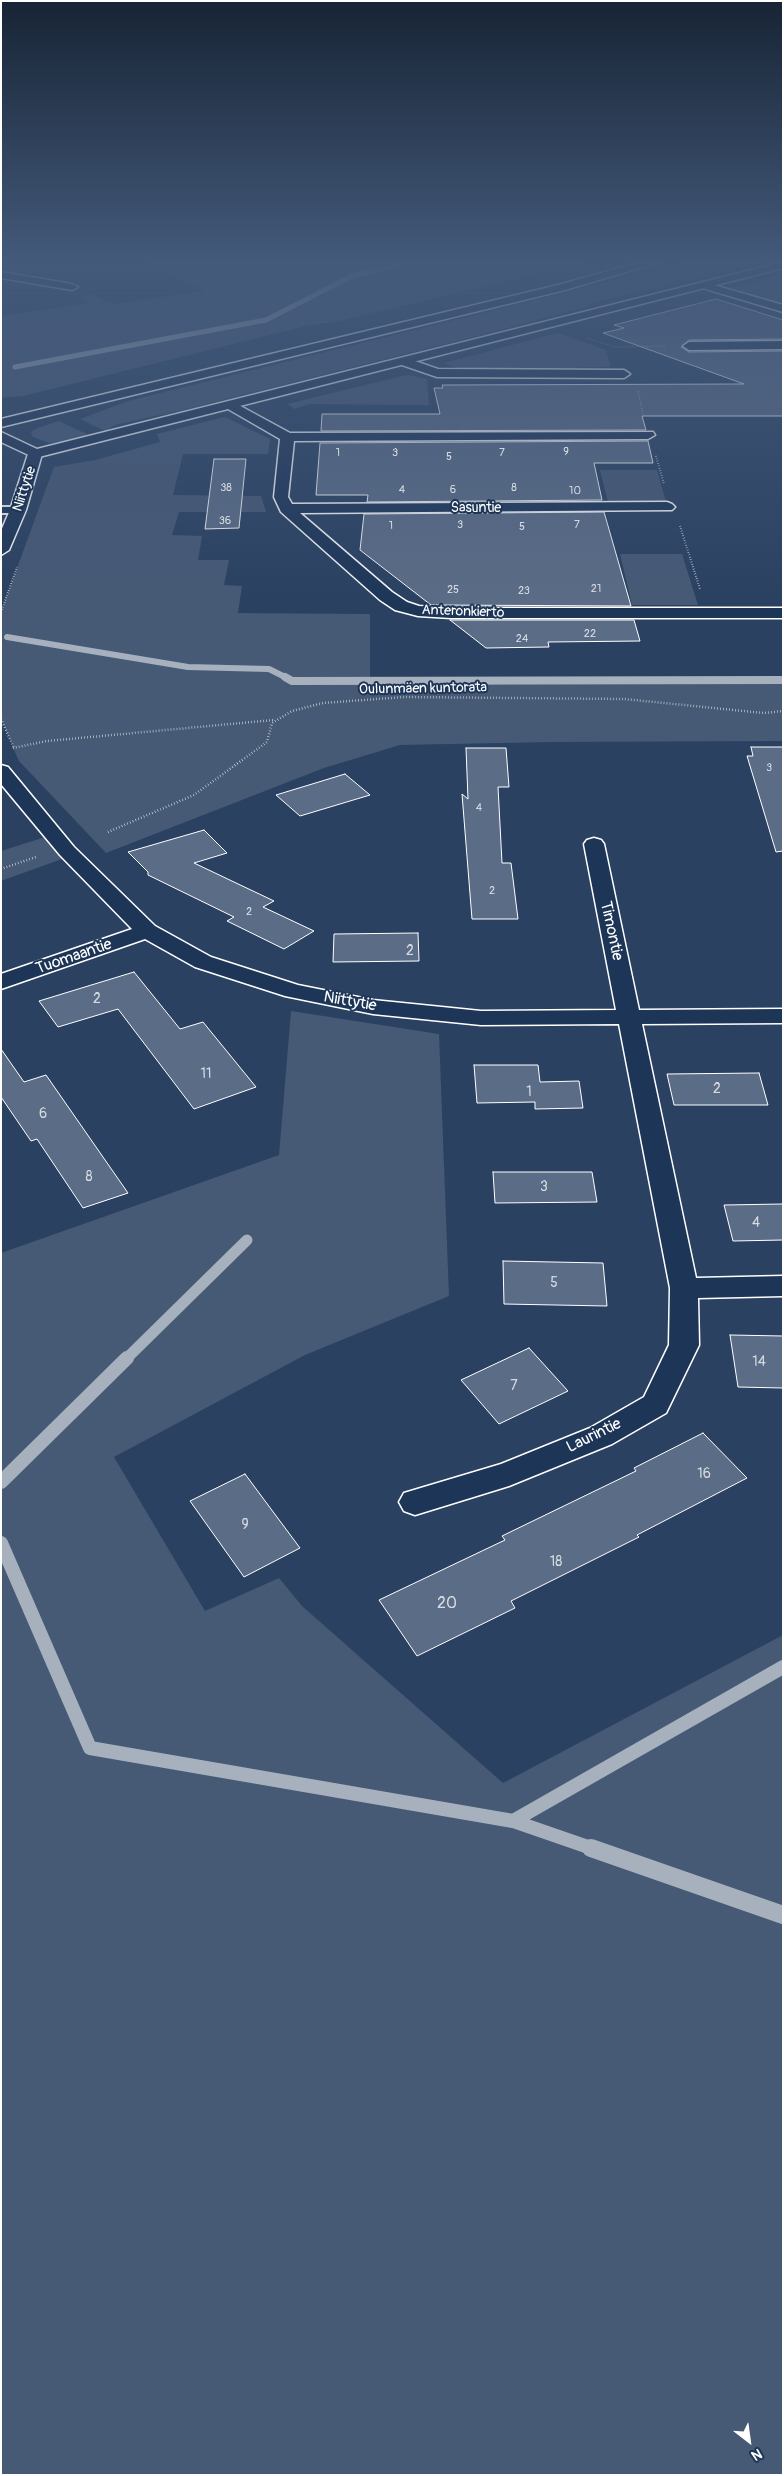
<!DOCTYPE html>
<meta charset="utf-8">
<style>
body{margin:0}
#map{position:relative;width:784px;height:2476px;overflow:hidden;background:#2a4161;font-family:Pangolin,sans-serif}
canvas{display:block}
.frame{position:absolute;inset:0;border:2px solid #fff;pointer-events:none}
.north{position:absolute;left:724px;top:2416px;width:50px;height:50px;-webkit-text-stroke:4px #1d3557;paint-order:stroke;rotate:150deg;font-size:14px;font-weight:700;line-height:20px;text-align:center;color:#fff}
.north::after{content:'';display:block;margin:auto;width:18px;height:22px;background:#fff;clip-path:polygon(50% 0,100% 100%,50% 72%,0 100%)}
</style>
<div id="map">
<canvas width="784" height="2476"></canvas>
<div class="frame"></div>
<div class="north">N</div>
</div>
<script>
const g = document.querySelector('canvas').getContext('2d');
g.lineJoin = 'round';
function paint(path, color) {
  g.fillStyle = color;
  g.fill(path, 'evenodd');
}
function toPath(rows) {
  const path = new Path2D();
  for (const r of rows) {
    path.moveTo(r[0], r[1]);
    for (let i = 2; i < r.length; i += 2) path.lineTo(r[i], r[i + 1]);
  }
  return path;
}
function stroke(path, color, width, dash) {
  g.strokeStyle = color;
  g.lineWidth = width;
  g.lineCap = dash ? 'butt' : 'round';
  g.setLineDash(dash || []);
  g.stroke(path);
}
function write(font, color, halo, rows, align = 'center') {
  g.font = font + ' Pangolin,sans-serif';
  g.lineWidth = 4;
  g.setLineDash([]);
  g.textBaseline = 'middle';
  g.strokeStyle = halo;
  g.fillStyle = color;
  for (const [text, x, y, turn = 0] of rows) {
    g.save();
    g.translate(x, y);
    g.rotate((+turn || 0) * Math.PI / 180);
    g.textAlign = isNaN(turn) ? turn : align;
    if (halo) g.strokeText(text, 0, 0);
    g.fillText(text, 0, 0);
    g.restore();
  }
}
const green = toPath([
 [148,262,586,262,335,322,306,326,23,396,1,398,1,316,89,303,79,297,91,294,115,304,205,291],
 [688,262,766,262,591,303,585,307,496,331,179,411,115,425,105,431,80,419,128,401],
 [783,274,783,304,729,289],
 [558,333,606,350,611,367,461,370,444,363],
 [407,375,427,379,429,405,309,404,295,409,287,404],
 [225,417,270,439,268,454,183,454,173,495,261,496,266,512,179,512,172,535,202,536,198,560,229,560,224,585,242,586,238,613,370,614,370,678,783,678,783,741,552,742,400,745,324,768,106,853,19,761,13,748,1,719,1,612,54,467,95,460,160,442,157,434],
 [59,421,65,424,87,434,84,438,66,442,49,443,33,437,31,432,37,428],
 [600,470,657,470,666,502,608,502],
 [620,554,682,554,698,605,632,605],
 [45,837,62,859,1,881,1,851],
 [291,1011,439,1034,449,1296,305,1355,114,1457,205,1611,279,1578,302,1606,503,1783,783,1635,783,2475,1,2475,1,1253,279,1155]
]);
const streamFar5 = toPath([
 [15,367,266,320,352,276,410,262]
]);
const streamFar4 = toPath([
 [7,637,188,667,269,669,287,678]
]);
const streamFar3 = toPath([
 [285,677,292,681,783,680]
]);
const streamFar2 = toPath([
 [126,1359,247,1240]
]);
const streamFar1 = toPath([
 [1,1482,127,1358],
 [1,1543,90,1748,513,1821,783,1667],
 [513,1821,594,1849]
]);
const stream = toPath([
 [591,1848,783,1915]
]);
const building = toPath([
 [716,299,783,320,783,339,689,340,681,347,689,352,783,351,783,416,642,416,646,430,321,431,322,414,440,414,434,388,443,388,442,385,744,384,603,333,624,328,614,325,716,299],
 [648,441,653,463,594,463,602,500,367,502,368,495,316,495,320,443,648,441],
 [214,459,246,459,239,528,205,529,214,459],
 [604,512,631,606,431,605,360,550,364,514,604,512],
 [450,620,634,620,640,641,548,642,549,647,486,648,450,620],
 [751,747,783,747,783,851,776,852,747,756,753,756,751,747],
 [466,748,506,748,509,787,498,787,502,863,511,863,518,919,472,919,462,794,468,799,466,748],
 [345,774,370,795,300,816,276,795,345,774],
 [204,830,227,853,194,863,274,901,263,907,314,931,284,949,227,921,234,917,148,875,148,872,128,852,204,830],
 [418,933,419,961,333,962,334,934,418,933],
 [134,972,180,1029,203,1022,256,1087,194,1109,118,1009,58,1027,39,1001,134,972],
 [1,1049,24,1082,46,1075,128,1193,83,1208,37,1139,31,1141,1,1097,1,1049],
 [474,1065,538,1065,540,1082,579,1081,583,1108,535,1109,535,1102,477,1103,474,1065],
 [759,1073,768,1105,674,1105,667,1074,759,1073],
 [493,1172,592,1172,597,1202,495,1203,493,1172],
 [783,1204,783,1240,733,1241,724,1205,783,1204],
 [503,1261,603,1263,607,1306,504,1304,503,1261],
 [730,1335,783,1336,783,1388,738,1387,730,1335],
 [529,1348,568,1391,499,1424,461,1380,529,1348],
 [703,1433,747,1478,637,1535,639,1537,511,1601,515,1608,417,1656,379,1600,505,1540,502,1536,636,1471,634,1468,703,1433],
 [245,1474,300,1548,244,1577,190,1501,245,1474]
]);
const pathFar2 = toPath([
 [586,338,615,347,666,346],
 [638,391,643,414]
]);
const pathFar1 = toPath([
 [656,456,664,484],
 [680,526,700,589],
 [1,612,17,567]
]);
const path = toPath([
 [1,719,14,748],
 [13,748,47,741,274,720],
 [108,832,194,795,267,742,272,723,292,711,323,703,404,697,624,699,764,713,783,711],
 [1,869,36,857]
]);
const lane = toPath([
 [1,507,18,507,22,510,18,513,1,513,1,507]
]);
const street = toPath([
 [1,272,72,284,78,287,72,290,1,278,1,272],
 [703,282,783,305,783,312,699,287,697,285,703,282],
 [783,341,783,349,689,350,683,346,689,342,783,341],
 [406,358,438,369,624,370,630,374,624,378,437,377,402,365,400,362,406,358],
 [233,402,290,433,653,432,655,435,648,439,294,441,288,497,292,504,667,502,672,504,675,507,672,510,300,513,392,592,407,602,419,606,451,608,783,608,783,618,451,618,418,616,395,610,380,600,281,512,274,497,280,439,228,409,226,406,233,402],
 [35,450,42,454,26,510,9,550,1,555,1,531,10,510,28,454,35,450],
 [1,765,8,767,74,847,155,926,211,957,298,985,373,1000,481,1011,616,1010,584,844,587,840,594,838,601,840,604,844,639,1010,783,1009,783,1023,642,1024,696,1278,783,1276,783,1296,698,1298,699,1345,666,1413,612,1444,509,1486,415,1515,404,1511,399,1502,404,1493,501,1464,590,1428,644,1397,669,1345,670,1288,619,1024,481,1025,373,1014,285,996,195,967,145,939,1,989,1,974,132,929,60,855,1,784,1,765]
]);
const secondary = toPath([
 [783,262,783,268,35,458,1,442,1,432,37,449,783,262]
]);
const primary = toPath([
 [641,262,660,262,565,290,1,427,1,419,558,285,641,262]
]);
const farNumbernames = [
 ["9",566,452],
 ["1",338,453],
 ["3",395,453],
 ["7",502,453],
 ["5",449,457],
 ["38",226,488],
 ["8",514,488],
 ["4",402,490],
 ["6",453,490],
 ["10",575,491],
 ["36",225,521],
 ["3",460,525],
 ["7",577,525],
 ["1",391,526],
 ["5",522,527],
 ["21",596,589],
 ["25",453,590],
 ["23",524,591],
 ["22",590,634],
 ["24",522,639],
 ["3",769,768],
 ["4",479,808],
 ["2",492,891],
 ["2",249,912]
];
const farStreetnames = [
 ["Niittytie",25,489,-72],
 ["Sasuntie",476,508],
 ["Anteronkierto",463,612,2],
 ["Oulunmäen kuntorata",423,689,-1]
];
const numberNames = [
 ["2",410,951],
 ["2",97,999],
 ["11",206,1074],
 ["2",717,1089],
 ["1",529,1092],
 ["6",43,1114],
 ["8",89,1177],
 ["3",544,1187],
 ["4",756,1223],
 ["5",554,1283],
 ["14",759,1362],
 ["7",514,1386],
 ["16",704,1474],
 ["9",245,1525],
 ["18",556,1562]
];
const streetNames = [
 ["Timontie",611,931,78],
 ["Tuomaantie",74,957,-19],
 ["Niittytie",350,1002,10],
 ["Laurintie",594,1436,-26]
];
const nearNumbernames = [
 ["20",447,1604]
];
paint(green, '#465975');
stroke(streamFar5, '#a7b1be', 5);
stroke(streamFar4, '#a7b1be', 6);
stroke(streamFar3, '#a7b1be', 8);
stroke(streamFar2, '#a7b1be', 11);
stroke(streamFar1, '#a7b1be', 14);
stroke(stream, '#a7b1be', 18);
paint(building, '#5b6c86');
stroke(building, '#fff', 1);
stroke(lane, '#fff', 4);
stroke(street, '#fff', 3);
stroke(secondary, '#fff', 3);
stroke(primary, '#fff', 3);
stroke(pathFar2, '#fff', 1, [0.5, 2]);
stroke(pathFar1, '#fff', 2, [0.5, 2]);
stroke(path, '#fff', 2.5, [0.5, 2.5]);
paint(lane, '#1d3557');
paint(street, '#1d3557');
paint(secondary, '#1d3557');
paint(primary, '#1d3557');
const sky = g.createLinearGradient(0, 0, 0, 609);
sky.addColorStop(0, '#172435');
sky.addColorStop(0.43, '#445a7b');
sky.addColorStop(1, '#445a7b00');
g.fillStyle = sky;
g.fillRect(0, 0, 784, 609);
write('11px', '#d6dae1', null, farNumbernames);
write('14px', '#fff', '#1d3557', farStreetnames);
write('14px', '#d6dae1', null, numberNames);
write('16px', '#fff', '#1d3557', streetNames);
write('16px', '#d6dae1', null, nearNumbernames);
</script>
